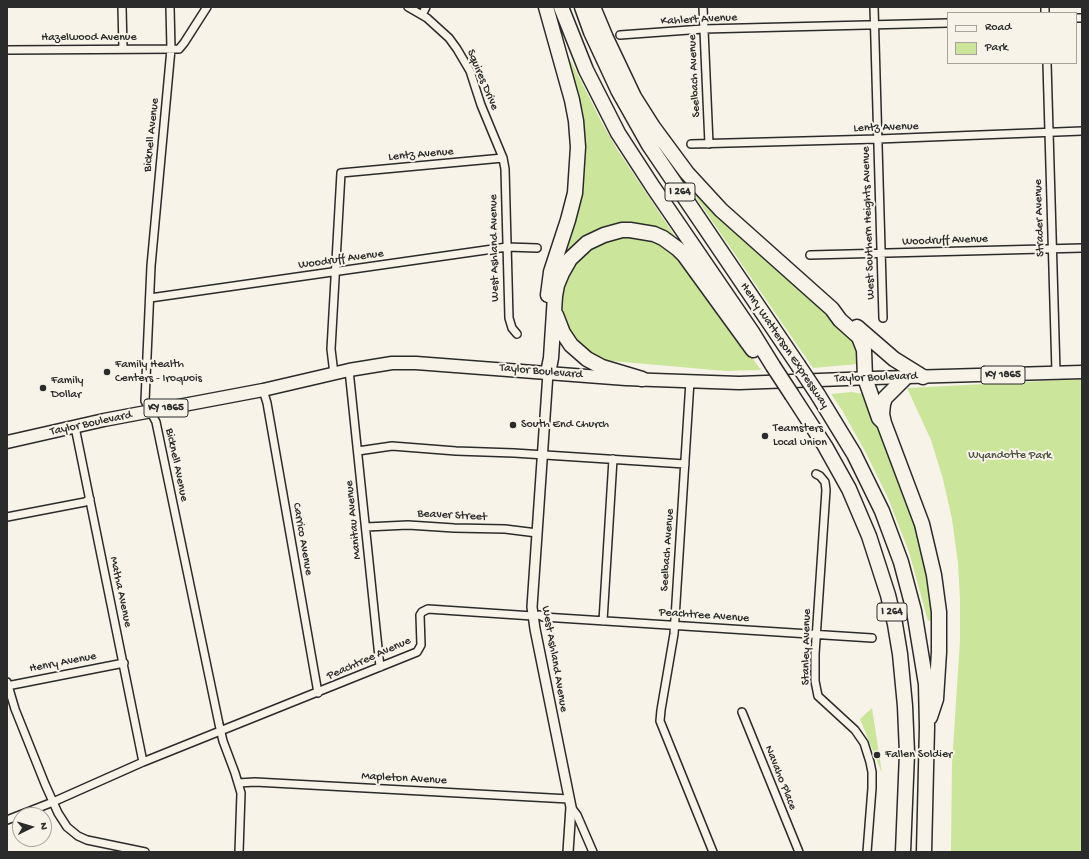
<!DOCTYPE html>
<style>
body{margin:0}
#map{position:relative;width:1089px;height:859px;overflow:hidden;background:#f7f3e8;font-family:"Gochi Hand",sans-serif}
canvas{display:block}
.frame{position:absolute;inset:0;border:8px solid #2b2b2b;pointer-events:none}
.legend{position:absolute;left:947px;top:12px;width:130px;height:52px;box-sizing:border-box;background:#f7f3e8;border:1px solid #a5a39c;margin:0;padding:5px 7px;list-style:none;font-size:12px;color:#2b2b2b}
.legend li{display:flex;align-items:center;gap:8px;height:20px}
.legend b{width:20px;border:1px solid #a5a39c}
.north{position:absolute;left:12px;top:807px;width:40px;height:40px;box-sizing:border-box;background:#f7f3e8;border:1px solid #a5a39c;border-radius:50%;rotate:85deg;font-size:11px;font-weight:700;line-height:16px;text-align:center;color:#2b2b2b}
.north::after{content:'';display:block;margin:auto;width:14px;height:18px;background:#2b2b2b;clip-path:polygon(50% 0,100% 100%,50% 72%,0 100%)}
</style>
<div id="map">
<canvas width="1089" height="859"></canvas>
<div class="frame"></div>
<ul class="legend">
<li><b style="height:5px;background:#f7f3e8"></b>Road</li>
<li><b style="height:11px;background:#cbe59b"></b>Park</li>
</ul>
<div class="north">N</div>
</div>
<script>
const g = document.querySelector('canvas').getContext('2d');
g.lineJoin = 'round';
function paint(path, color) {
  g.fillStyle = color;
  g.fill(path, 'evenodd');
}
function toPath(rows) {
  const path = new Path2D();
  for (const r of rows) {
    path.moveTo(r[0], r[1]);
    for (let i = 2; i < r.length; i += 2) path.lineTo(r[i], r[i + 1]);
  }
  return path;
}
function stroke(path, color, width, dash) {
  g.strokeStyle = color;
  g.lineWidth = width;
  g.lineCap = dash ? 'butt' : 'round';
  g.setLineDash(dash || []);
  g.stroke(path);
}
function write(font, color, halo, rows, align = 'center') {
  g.font = font + ' "Gochi Hand",sans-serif';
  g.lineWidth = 4;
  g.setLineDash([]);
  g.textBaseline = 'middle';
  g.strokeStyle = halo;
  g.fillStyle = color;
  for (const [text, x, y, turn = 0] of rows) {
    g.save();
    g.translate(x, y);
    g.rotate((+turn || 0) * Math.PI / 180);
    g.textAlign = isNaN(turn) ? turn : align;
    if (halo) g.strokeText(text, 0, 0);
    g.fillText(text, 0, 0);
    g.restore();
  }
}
const green = toPath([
 [565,52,572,63,603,125,617,149,678,241,647,227,566,252,564,247,576,205],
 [682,177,733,228,853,339,858,346,858,364,813,368],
 [628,235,655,240,681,259,761,370,726,371,612,361,601,358,590,353,571,337,561,310,561,292,567,275,582,253,611,238],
 [1082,379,1082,852,951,852,952,764,960,640,960,599,958,563,952,519,943,479,931,440,907,388],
 [852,392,867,395,923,545,934,619,928,621,909,552,888,498,866,453,842,410,831,394],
 [872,708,882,773,860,719]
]);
const minor = toPath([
 [122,7,123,49],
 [170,7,171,49,151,266,145,401,156,422,219,724,223,741,235,773,241,793,239,852],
 [408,7,427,18,449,38,457,49,470,71,481,105,503,158,505,169,509,318,512,328,517,334],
 [703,7,709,144],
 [874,7,883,318],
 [1045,7,1045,13],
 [422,15,426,7],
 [1076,18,1082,18],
 [620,35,703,29,948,23],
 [7,50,179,49,184,43,207,7],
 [1047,63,1056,372],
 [691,144,878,139,1082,131],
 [810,255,1082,248],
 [150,298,507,247,537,248],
 [349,370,380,667],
 [334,374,331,349,341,173,503,158],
 [690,381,674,634,661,710,660,721,713,852],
 [263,390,267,403,318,693],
 [75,427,143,762],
 [358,451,392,446,456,451,514,453,685,464],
 [816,474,820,476,825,482,826,490,815,654,815,681,818,696,855,730,864,743,870,762,872,772,872,788,867,852],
 [7,517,85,502,90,499],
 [366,527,408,525,454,528,505,529,537,533],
 [603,621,613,459],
 [7,682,15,709,45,784,58,813,67,827,78,836,87,840,145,852],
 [7,686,124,663],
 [742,712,799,852],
 [238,783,255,782,569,799],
 [571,807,577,815,593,852],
 [7,820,53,802,143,762,417,652,421,645,420,615,422,612,428,609,533,616,540,615,543,617,872,638]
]);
const tertiary = toPath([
 [548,373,532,607,535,629,571,807,568,852]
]);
const primary = toPath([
 [7,442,104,420,263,390,349,370,392,363,416,363,626,379,739,383,873,378,1082,372]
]);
const motorway = toPath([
 [546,7,572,100,576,121,578,147,575,193,568,220,551,272,548,295],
 [561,7,586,70,618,133,653,187,752,332,773,366],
 [582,7,591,32,618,90,649,145,798,365],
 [593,7,606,38,634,97,653,127,687,173,721,210,832,309,840,320,859,337,864,350,865,378,879,418,884,423],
 [556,315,563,333,571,345,587,359,602,367,642,379],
 [857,327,894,359,923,377],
 [548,373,551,358,555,296,557,285,562,273,570,259,587,243,604,235,622,230,630,230,654,234,663,238,678,249,684,255,753,350],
 [906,377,885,398,883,404,882,414,884,423,922,524,934,575,939,612,939,652,936,699,930,717],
 [792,395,825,446,849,489,869,536,888,595,895,624,900,654,905,706,907,753,903,852],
 [818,395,854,454,882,511,901,562,914,611,926,684,927,727,924,852]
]);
const motorwayBridge = toPath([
 [798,365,818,395],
 [773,366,792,395]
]);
const markers = [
 [107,372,4,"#2b2b2b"],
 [43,388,4,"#2b2b2b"],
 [513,425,4,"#2b2b2b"],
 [765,436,4,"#2b2b2b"],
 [877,755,4,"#2b2b2b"]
];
const shields = [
 [680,192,30],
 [1003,375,44],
 [166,408,44],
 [892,612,30]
];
const shieldNames = [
 ["I 264",680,192],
 ["KY 1865",1003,375],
 ["KY 1865",166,408],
 ["I 264",892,612]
];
const streetNames = [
 ["Kahlert Avenue",699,20,-3],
 ["Hazelwood Avenue",89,38],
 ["Seelbach Avenue",695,76,-93],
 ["Squires Drive",482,80,67],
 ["Lentz Avenue",886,128,-2],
 ["Bicknell Avenue",152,135,-84],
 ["Lentz Avenue",421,155,-5],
 ["Strader Avenue",1040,218,-92],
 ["West Southern Heights Avenue",869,223,-92],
 ["Woodruff Avenue",945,241,-2],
 ["West Ashland Avenue",495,248,-91],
 ["Woodruff Avenue",341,260,-8],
 ["Henry Watterson Expressway",784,346,56],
 ["Taylor Boulevard",541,372,5],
 ["Taylor Boulevard",876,378,-2],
 ["Taylor Boulevard",91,424,-12],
 ["Bicknell Avenue",176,465,78],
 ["Beaver Street",452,516,3],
 ["Manitau Avenue",354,520,-96],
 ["Carrico Avenue",302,539,80],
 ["Seelbach Avenue",668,550,-86],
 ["Matha Avenue",120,592,78],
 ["Peachtree Avenue",704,616,4],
 ["Stanley Avenue",807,647,-89],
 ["Peachtree Avenue",369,659,-24],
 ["West Ashland Avenue",554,659,80],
 ["Henry Avenue",63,663,-11],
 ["Navaho Place",780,778,68],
 ["Mapleton Avenue",404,779,3]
];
const poiNames = [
 ["Family Health",115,365],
 ["Centers - Iroquois",115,379],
 ["Family",51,381],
 ["Dollar",51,395],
 ["South End Church",521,425],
 ["Teamsters",773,429],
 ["Local Union",773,443],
 ["Fallen Soldier",885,755]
];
const parkNames = [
 ["Wyandotte Park",1010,456]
];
paint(green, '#cbe59b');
stroke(minor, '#2b2b2b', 10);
stroke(tertiary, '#2b2b2b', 12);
stroke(primary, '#2b2b2b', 15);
stroke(motorway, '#2b2b2b', 17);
stroke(minor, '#f7f3e8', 7);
stroke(tertiary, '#f7f3e8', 9);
stroke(primary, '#f7f3e8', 12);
stroke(motorway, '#f7f3e8', 14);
stroke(motorwayBridge, '#2b2b2b', 17, []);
stroke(motorwayBridge, '#f7f3e8', 14);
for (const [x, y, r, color] of markers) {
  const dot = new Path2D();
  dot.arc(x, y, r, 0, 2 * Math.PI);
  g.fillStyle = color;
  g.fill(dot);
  stroke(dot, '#f7f3e8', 1.5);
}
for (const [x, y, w] of shields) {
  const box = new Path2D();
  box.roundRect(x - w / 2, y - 9, w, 18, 3);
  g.fillStyle = '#f7f3e8';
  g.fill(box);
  stroke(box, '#2b2b2b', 1);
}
write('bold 11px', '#2b2b2b', null, shieldNames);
write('12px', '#2b2b2b', '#f7f3e8', streetNames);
write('12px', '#2b2b2b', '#f7f3e8', poiNames, 'left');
write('12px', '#4b5041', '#f7f3e8', parkNames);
</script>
